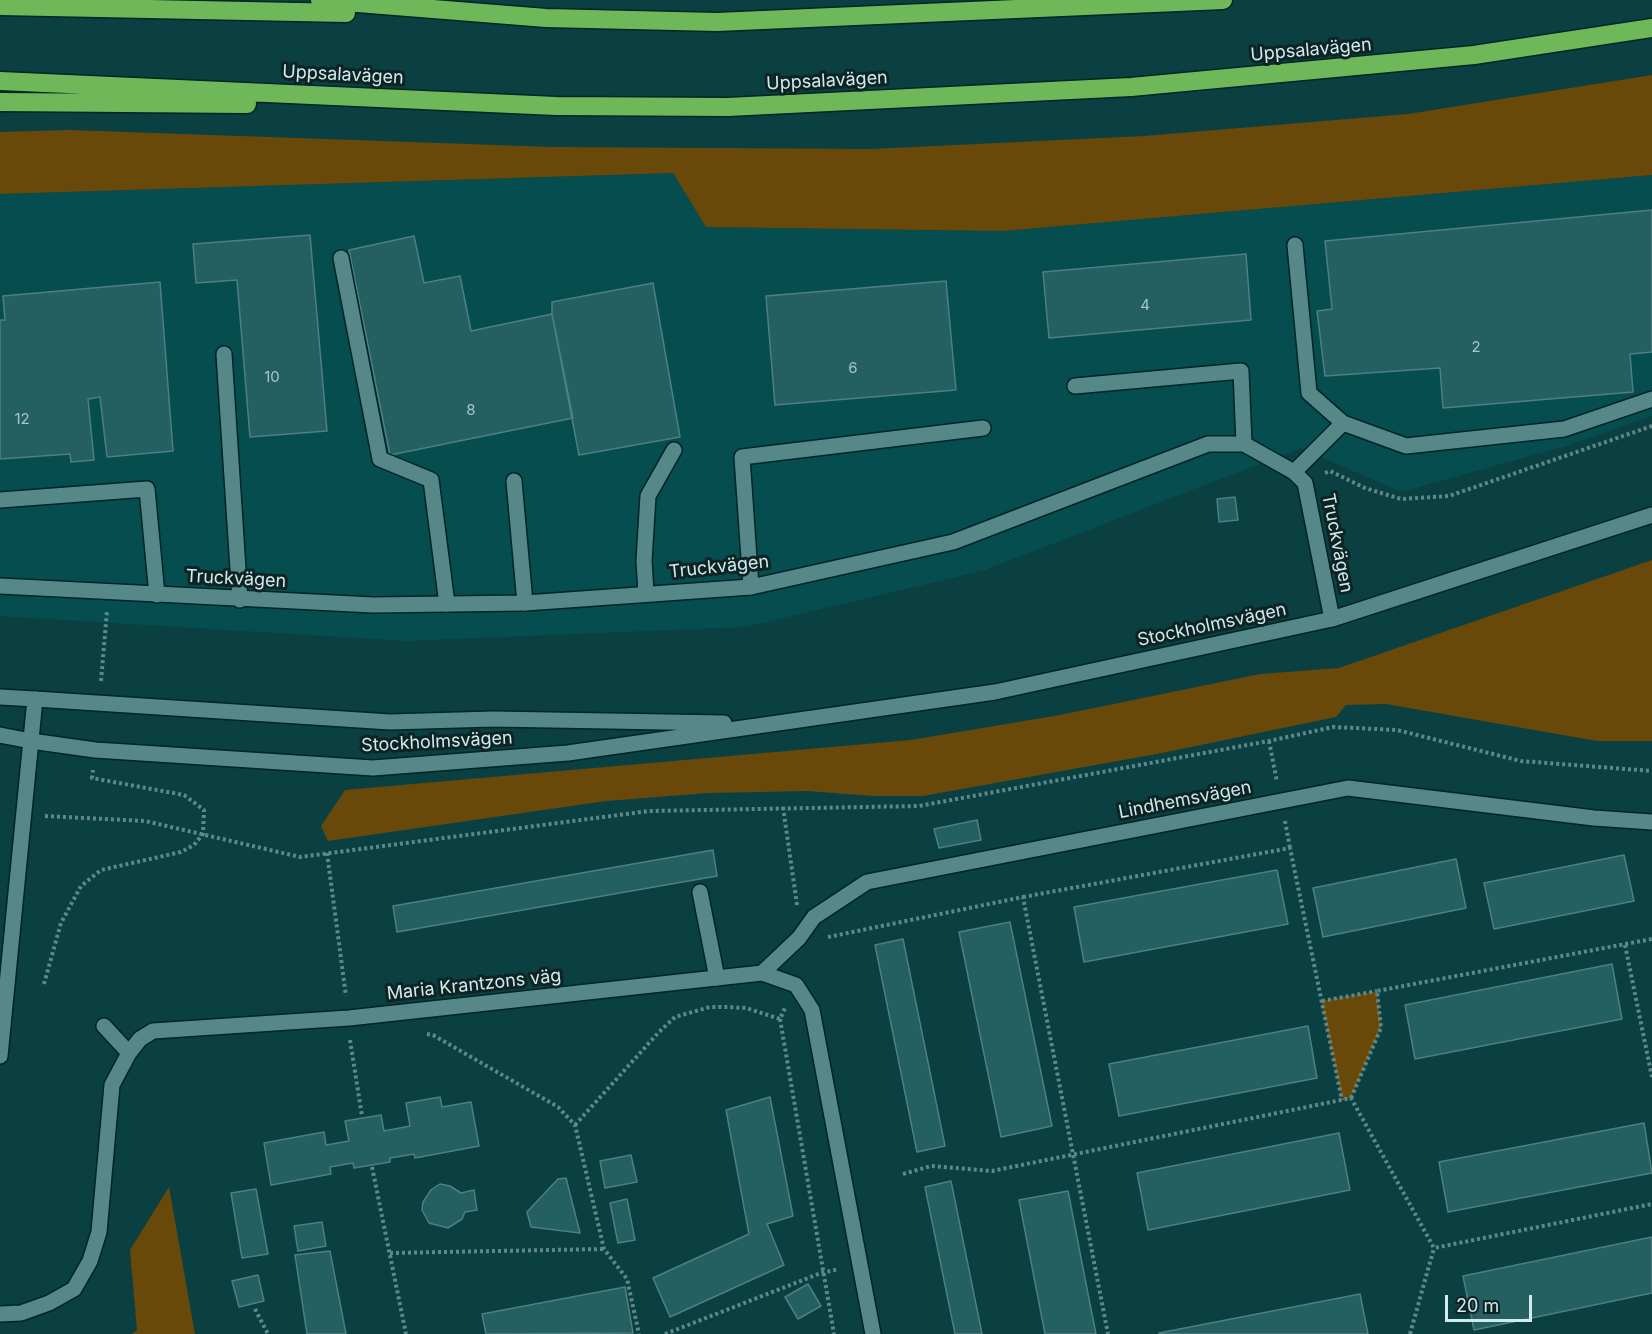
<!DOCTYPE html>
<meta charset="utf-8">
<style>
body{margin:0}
#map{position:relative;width:1652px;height:1334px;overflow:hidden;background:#0a4042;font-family:Inter,sans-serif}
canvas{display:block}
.scale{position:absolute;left:1445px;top:1295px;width:87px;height:27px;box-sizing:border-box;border:3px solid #d1eaeb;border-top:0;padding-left:8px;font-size:18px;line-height:21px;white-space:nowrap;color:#d1eaeb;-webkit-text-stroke:4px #0e2324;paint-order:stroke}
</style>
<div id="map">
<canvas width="1652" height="1334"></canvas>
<div class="scale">20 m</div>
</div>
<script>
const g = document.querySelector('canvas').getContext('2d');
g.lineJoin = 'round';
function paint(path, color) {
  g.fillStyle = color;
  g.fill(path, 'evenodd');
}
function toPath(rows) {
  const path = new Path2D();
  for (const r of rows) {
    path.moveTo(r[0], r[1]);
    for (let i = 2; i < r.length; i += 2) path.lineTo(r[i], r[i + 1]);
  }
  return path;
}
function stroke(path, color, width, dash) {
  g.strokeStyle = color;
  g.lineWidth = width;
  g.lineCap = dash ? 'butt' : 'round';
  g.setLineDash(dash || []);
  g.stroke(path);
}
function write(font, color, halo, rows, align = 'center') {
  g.font = font + ' Inter,sans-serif';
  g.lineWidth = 6;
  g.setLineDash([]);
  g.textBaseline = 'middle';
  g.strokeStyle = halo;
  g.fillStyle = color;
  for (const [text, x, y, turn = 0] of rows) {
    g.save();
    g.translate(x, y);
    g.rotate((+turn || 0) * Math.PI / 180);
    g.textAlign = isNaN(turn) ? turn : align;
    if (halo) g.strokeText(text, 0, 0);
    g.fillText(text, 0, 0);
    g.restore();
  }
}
const built = toPath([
 [673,173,706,227,1003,231,1652,175,1652,416,1566,446,1401,492,1301,448,982,571,745,627,406,641,0,616,0,194]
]);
const green = toPath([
 [1652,75,1652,175,1003,231,706,227,673,173,0,194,0,132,69,130,553,147,871,149,1144,136,1408,114],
 [1652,560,1652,741,1597,741,1386,704,1346,705,1336,717,1162,753,923,796,873,796,808,791,709,793,606,801,328,841,321,826,345,790,911,740,1060,715,1260,674,1339,668],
 [1377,991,1381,1028,1351,1098,1342,1100,1321,1001],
 [169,1187,195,1334,132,1334,137,1330,130,1250]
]);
const building = toPath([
 [1652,210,1652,352,1630,354,1633,392,1443,408,1440,368,1325,376,1317,311,1332,309,1325,241,1652,210],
 [310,235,327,431,250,437,237,280,196,283,193,244,310,235],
 [414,236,424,283,460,276,471,331,552,314,573,418,390,455,349,250,414,236],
 [1246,254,1251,320,1049,338,1043,272,1246,254],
 [946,281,956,390,775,405,766,296,946,281],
 [160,282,173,451,107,457,100,397,88,399,94,460,71,462,70,454,0,459,0,320,5,320,3,296,160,282],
 [653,283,680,437,579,455,552,314,552,302,653,283],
 [1235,497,1238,520,1219,522,1217,499,1235,497],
 [977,820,981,840,939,848,934,829,977,820],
 [713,850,717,876,397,932,393,906,713,850],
 [1624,855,1634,901,1494,929,1484,883,1624,855],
 [1456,859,1466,908,1323,937,1313,888,1456,859],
 [1277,870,1288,924,1084,962,1074,907,1277,870],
 [1010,922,1052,1126,1001,1137,959,932,1010,922],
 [903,939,945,1146,917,1152,875,945,903,939],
 [1612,964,1622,1019,1415,1059,1405,1005,1612,964],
 [1308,1026,1317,1078,1119,1116,1109,1064,1308,1026],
 [440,1097,442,1107,471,1102,479,1146,415,1158,414,1154,390,1158,390,1162,354,1168,353,1163,330,1167,331,1174,271,1185,264,1143,324,1132,326,1145,349,1141,345,1121,381,1115,384,1131,410,1126,406,1103,440,1097],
 [770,1097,793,1216,767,1224,784,1265,670,1317,653,1278,749,1234,726,1110,770,1097],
 [1644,1123,1652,1173,1448,1212,1439,1162,1644,1123],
 [1339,1133,1350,1190,1148,1230,1137,1173,1339,1133],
 [631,1155,637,1182,605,1188,600,1161,631,1155],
 [566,1178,580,1233,531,1227,527,1212,558,1179,566,1178],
 [951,1181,982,1334,955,1334,925,1187,951,1181],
 [440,1184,450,1186,461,1193,474,1190,477,1210,465,1212,462,1219,448,1228,429,1223,422,1210,423,1202,431,1190,440,1184],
 [256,1189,268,1254,242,1258,231,1193,256,1189],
 [1068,1191,1090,1304,1096,1334,1045,1334,1019,1200,1068,1191],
 [627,1199,635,1240,618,1243,610,1203,627,1199],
 [322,1222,326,1246,298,1251,294,1226,322,1222],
 [1652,1237,1652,1293,1474,1330,1463,1276,1652,1237],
 [330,1251,346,1334,307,1334,295,1255,330,1251],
 [258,1275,264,1301,239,1307,232,1281,258,1275],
 [808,1284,821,1306,798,1319,785,1297,808,1284],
 [625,1287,633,1333,486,1334,482,1314,625,1287],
 [1360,1294,1368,1334,1159,1334,1159,1333,1360,1294]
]);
const path = toPath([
 [1325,473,1330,471,1365,488,1401,499,1449,496,1652,426],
 [101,681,107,611],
 [1269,741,1277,782],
 [783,807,797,905],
 [45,816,145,821,300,857,649,811,919,806,1269,741,1333,727,1397,730,1521,761,1652,771],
 [1285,821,1290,848],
 [327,853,346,996],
 [1023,897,1290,848,1342,1100],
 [828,937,1023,897,1108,1334],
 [1625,945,1652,1077],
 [44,984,61,923,81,886,101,870,181,852,194,845,203,834,204,810,184,795,92,778,93,770],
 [1322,1001,1377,991],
 [780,1019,834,1334],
 [427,1034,433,1035,558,1107,575,1125,604,1249,627,1279,639,1334],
 [350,1040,362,1116],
 [1351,1098,1381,1028,1377,991,1652,939],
 [575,1125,659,1032,675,1017,710,1007,728,1007,746,1008,780,1019,785,1008],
 [372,1167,406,1334],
 [903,1174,931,1166,992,1171,1351,1098,1434,1248,1652,1204],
 [390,1253,604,1249],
 [255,1309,268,1334],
 [665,1334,821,1273,839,1269],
 [1410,1334,1434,1248]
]);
const service = toPath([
 [1295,245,1309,393,1343,423],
 [341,258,380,459,431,480,447,604],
 [224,354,240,600],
 [1075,386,1241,371,1244,444],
 [1294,472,1343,423,1406,446,1564,429,1652,399],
 [514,481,525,603],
 [0,500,147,489,157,595],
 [751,587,742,457,983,428],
 [646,593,644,561,648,496,674,450],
 [700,892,717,978],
 [104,1026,129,1053]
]);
const minor = toPath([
 [0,586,373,605,525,603,751,587,953,542,1208,444,1244,444,1294,472,1305,483,1332,619],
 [762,973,799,938,814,917,867,882,1348,788,1594,818,1652,822],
 [0,1314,21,1313,49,1303,74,1289,90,1261,99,1232,112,1085,129,1053,140,1039,153,1031,349,1018,762,973,796,985,812,1010,873,1334]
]);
const tertiary = toPath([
 [35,699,390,722,493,719,724,723],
 [31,741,95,750,373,768,568,753,995,692,1332,619,1652,515]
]);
const secondary = toPath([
 [0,697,35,699,0,1056],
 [0,735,31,741]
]);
const motorway = toPath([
 [320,0,546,18,717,22,1223,0],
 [0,6,346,13],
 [0,81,556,106,728,107,1131,87,1474,55,1652,28],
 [0,102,247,104]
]);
const numberNames = [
 ["4",1145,305],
 ["2",1476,347],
 ["6",853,368],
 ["10",272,377],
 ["8",471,410],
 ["12",22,419]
];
const streetNames = [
 ["Uppsalavägen",1311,50,-5],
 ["Uppsalavägen",343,75,3],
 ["Uppsalavägen",827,81,-3],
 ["Truckvägen",1337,543,79],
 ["Truckvägen",719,567,-6],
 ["Truckvägen",236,579,3],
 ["Stockholmsvägen",1212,625,-12],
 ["Stockholmsvägen",437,742,-3],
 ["Lindhemsvägen",1185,800,-11],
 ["Maria Krantzons väg",474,985,-6]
];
paint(built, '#064d50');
paint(green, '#68490a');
paint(building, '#245f62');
stroke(building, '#4f7f82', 1.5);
stroke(service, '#002526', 18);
stroke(minor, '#002526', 18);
stroke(tertiary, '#002526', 18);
stroke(secondary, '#002526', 18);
stroke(motorway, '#002526', 21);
stroke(path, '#5f888a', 4, [3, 3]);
stroke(service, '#568789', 15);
stroke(minor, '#568789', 15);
stroke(tertiary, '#568789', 15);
stroke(secondary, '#568789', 15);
stroke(motorway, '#6eb85a', 18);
write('15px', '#a6c7c9', null, numberNames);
write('18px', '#d1eaeb', '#0e2324', streetNames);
</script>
